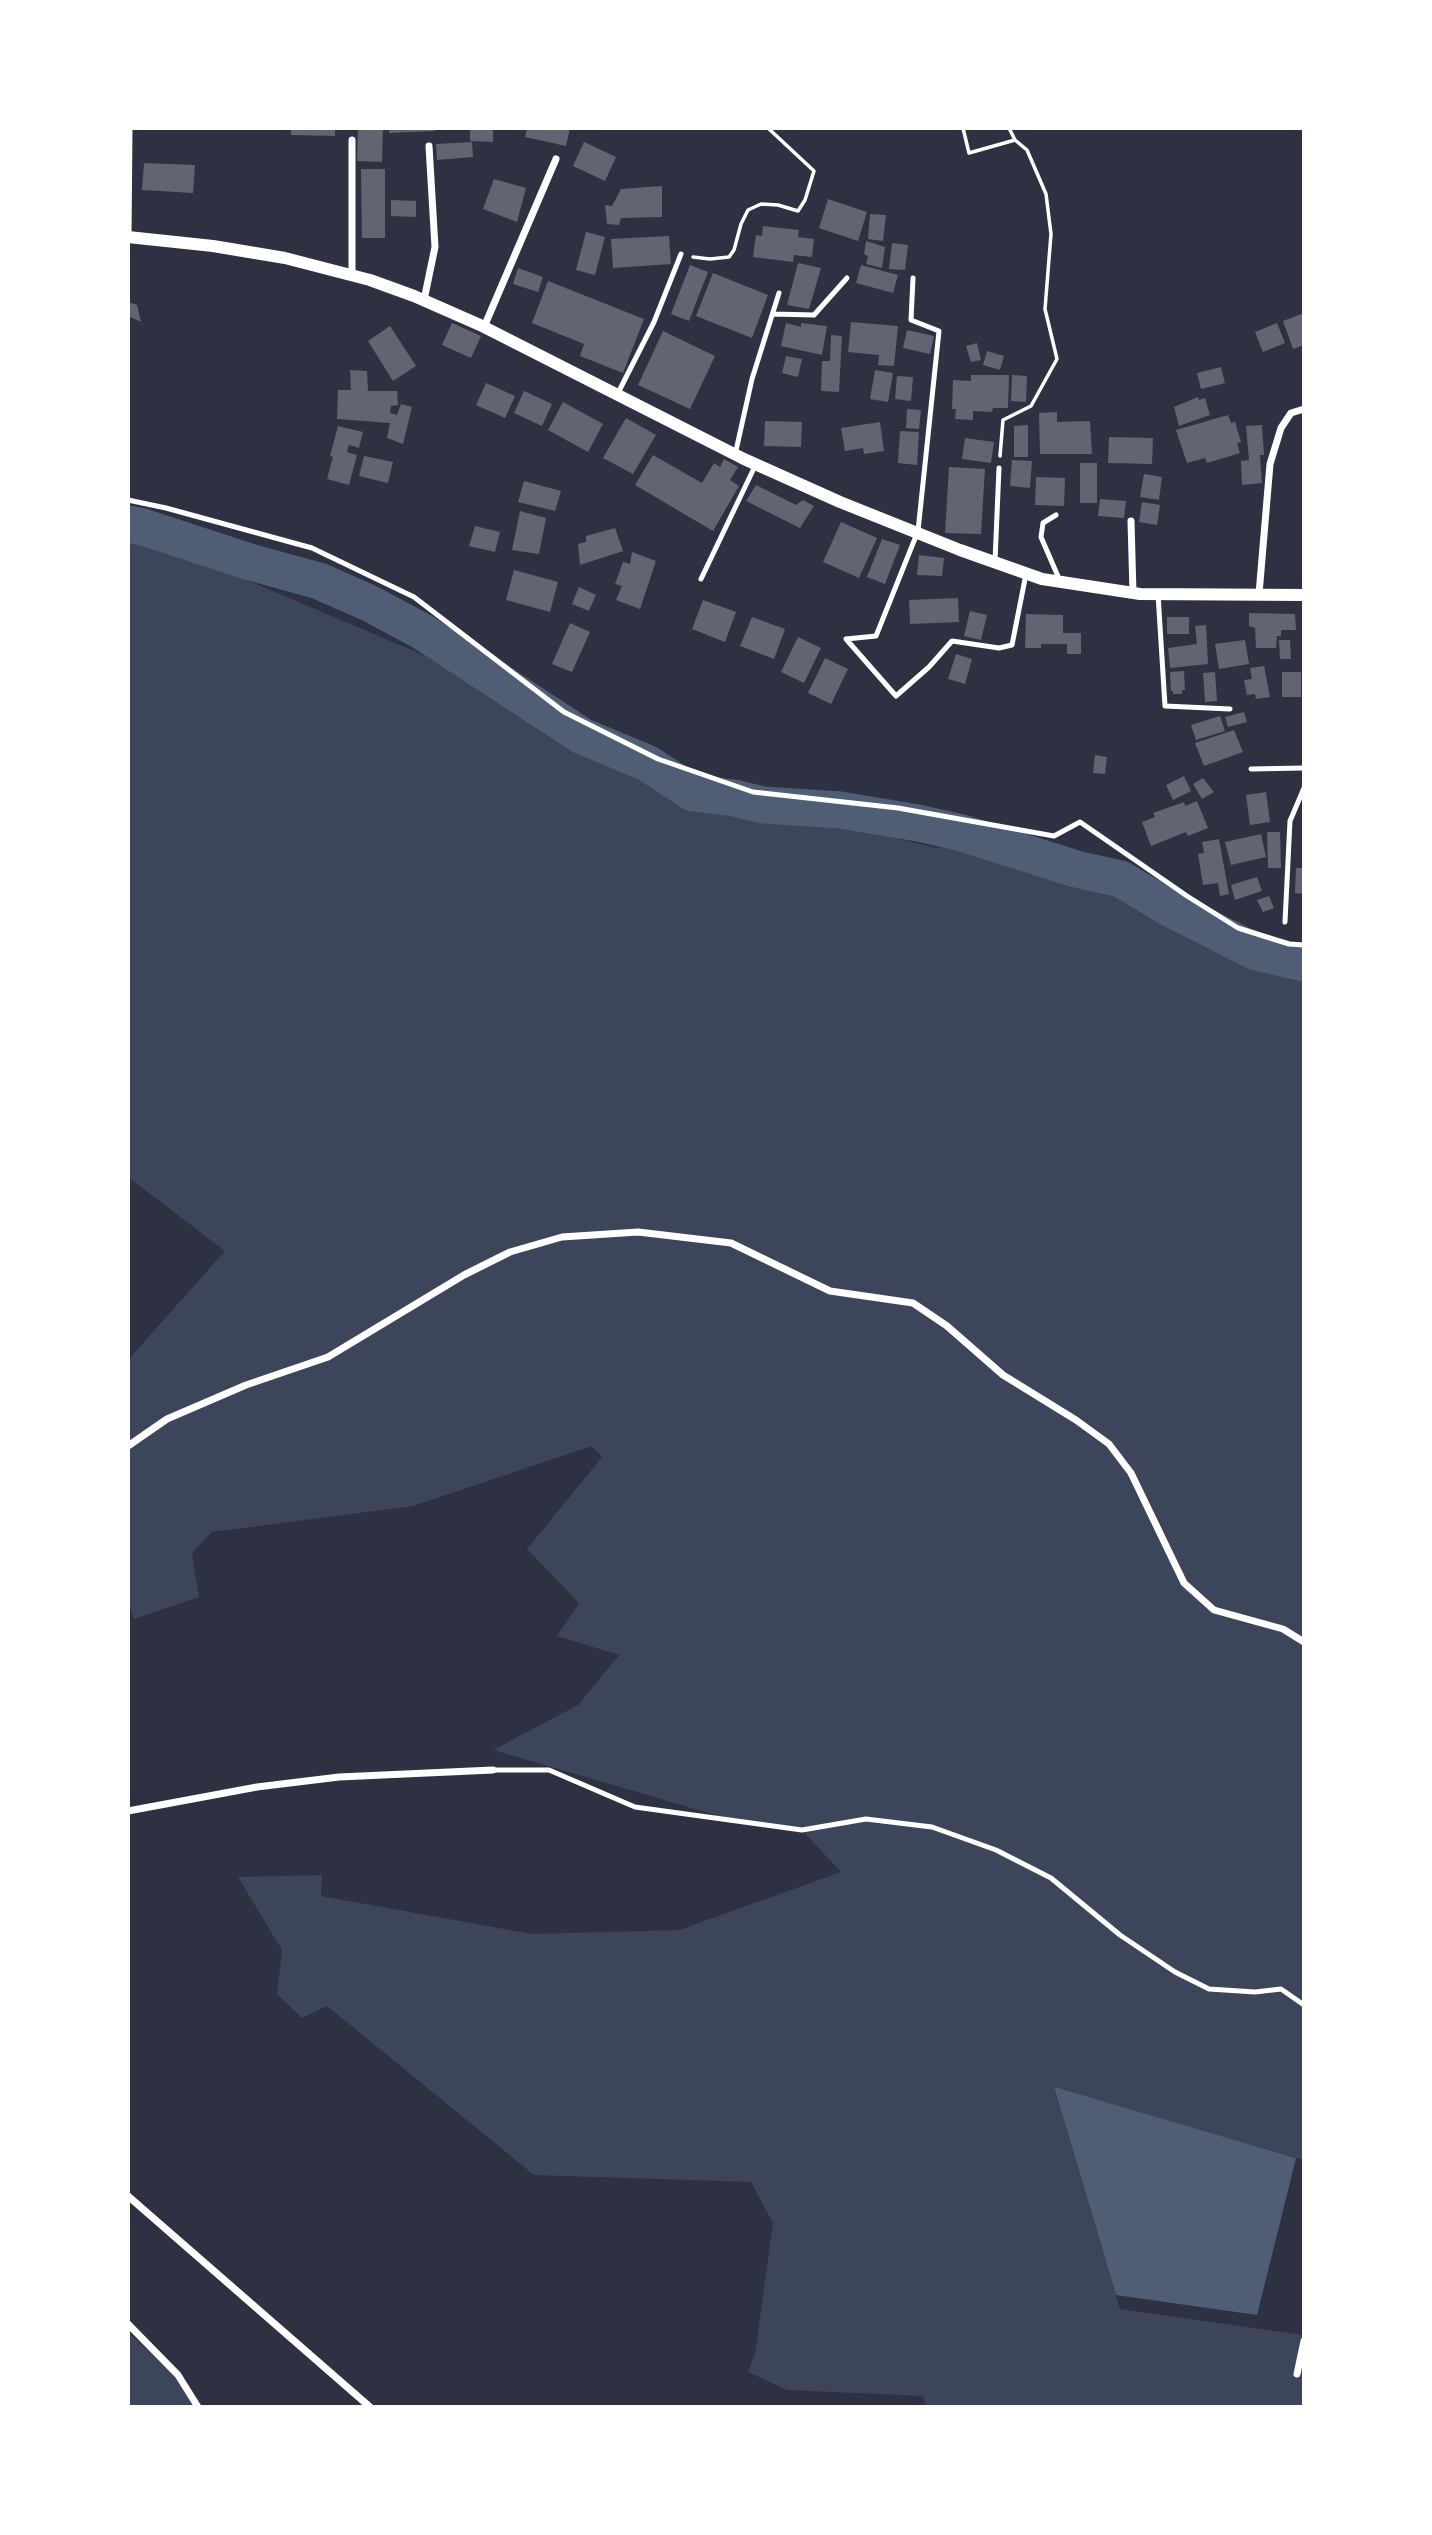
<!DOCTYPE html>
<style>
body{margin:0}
#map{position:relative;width:1432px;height:2535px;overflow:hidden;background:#2d3142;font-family:"PT Sans",sans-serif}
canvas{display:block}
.frame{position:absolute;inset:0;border:130px solid #fff;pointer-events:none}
</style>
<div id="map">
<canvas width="1432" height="2535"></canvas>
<div class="frame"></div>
</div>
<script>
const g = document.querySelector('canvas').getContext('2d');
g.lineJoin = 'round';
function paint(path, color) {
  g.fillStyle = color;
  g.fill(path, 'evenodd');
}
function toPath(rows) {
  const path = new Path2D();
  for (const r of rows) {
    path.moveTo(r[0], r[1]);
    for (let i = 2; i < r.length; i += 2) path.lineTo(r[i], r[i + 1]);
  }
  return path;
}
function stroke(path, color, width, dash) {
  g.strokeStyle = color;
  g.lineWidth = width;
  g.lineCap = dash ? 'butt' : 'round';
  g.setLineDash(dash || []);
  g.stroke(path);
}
const green = toPath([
 [128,536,240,577,522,697,582,736,734,798,932,847,1079,861,1209,941,1304,963,1304,2160,1054,2088,1120,2309,1304,2335,1304,2407,926,2407,923,2396,787,2390,748,2372,755,2354,773,2223,751,2182,534,2175,327,2006,302,2018,277,1994,282,1950,238,1877,322,1875,321,1896,532,1934,679,1930,841,1872,802,1830,736,1821,493,1750,578,1705,619,1655,557,1636,579,1603,527,1549,602,1457,592,1446,413,1506,212,1532,192,1553,199,1597,134,1619,128,1602,128,1360,225,1251,128,1177],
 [128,2332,182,2382,195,2407,128,2407]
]);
const water = toPath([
 [1054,2087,1296,2158,1257,2315,1116,2295]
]);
const river = toPath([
 [128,524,143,527,250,562,319,581,369,603,423,632,582,736,647,763,693,793,734,798,763,805,840,810,918,823,962,833,1076,869,1121,879,1169,908,1256,952,1304,963]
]);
const building = toPath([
 [291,128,335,128,335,136,291,135],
 [358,128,383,128,382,162,357,161],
 [389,128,435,128,435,131,389,133],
 [467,128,493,128,493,142,470,141,470,130,467,130],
 [527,128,570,128,566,146,525,137],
 [472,142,473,157,437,160,436,144],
 [584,142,616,157,605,181,573,166],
 [144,163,195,165,193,193,142,190],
 [361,169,385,169,385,238,362,238],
 [494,179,526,188,517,222,483,209],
 [662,186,662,217,621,218,619,225,607,224,605,205,612,206,621,189],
 [828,199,867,212,858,241,819,228],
 [391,200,416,201,416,217,391,216],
 [870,214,886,215,883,241,868,239],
 [763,226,799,230,798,237,814,239,812,257,794,255,793,262,753,257,756,235,762,236],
 [586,232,605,237,595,275,576,270],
 [669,236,671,264,613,268,611,239],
 [866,241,885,247,882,268,866,264,868,256,864,254],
 [892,243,908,245,905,270,889,269],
 [798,263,821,268,809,309,787,305],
 [690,265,708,272,689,321,671,314],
 [861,265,898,275,893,293,856,283],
 [518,268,543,277,538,292,513,284],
 [713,273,768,295,752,338,696,316],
 [548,281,644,319,623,373,580,356,584,344,532,323],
 [128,302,137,305,141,322,128,316],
 [1304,313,1304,345,1293,349,1283,321],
 [851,322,898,326,894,366,878,365,879,355,848,352],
 [452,323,481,336,471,358,442,345],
 [786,323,801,327,801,323,827,326,822,355,781,346],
 [1277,323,1285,343,1263,352,1255,332],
 [390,326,416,366,393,381,368,341],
 [907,330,934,336,930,354,903,348],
 [663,331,715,356,690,409,638,385],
 [831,335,842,336,839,392,821,391,822,361,830,361],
 [977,343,981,360,971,362,966,346],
 [987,351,1004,356,1000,370,983,365],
 [786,356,802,359,798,377,782,373],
 [1221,367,1225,383,1201,389,1197,373],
 [350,370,367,371,368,391,397,391,398,405,391,406,390,413,397,415,401,404,412,407,403,444,387,438,390,423,337,419,338,390,351,390],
 [875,370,893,373,888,402,870,399],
 [971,375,1009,375,1008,408,993,408,992,412,973,411,973,420,955,419,956,409,952,409,953,380,971,381],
 [1012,375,1027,376,1026,402,1011,401],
 [897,376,913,377,911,401,895,399],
 [486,383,515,396,505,418,476,405],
 [524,391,552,404,542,426,514,413],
 [1198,397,1199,400,1205,398,1210,415,1179,426,1174,407],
 [563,402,603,424,588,452,548,430],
 [907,409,921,410,919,429,906,428],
 [1057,412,1057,422,1090,421,1092,454,1040,454,1039,413],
 [1228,415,1231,423,1235,422,1241,442,1237,443,1240,453,1207,463,1205,458,1187,463,1176,430],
 [626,418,656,435,633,474,603,458],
 [765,421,802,422,801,447,764,446],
 [880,422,884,451,864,454,863,448,845,451,841,428],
 [1028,425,1028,457,1014,457,1014,426],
 [1262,425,1264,455,1260,455,1262,483,1242,485,1241,461,1249,460,1246,426],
 [338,426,363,432,359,448,349,445,347,452,357,455,349,485,327,479,333,457,330,456],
 [900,431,919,432,917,465,898,463],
 [1109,437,1153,438,1152,464,1108,463],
 [965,438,994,442,991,463,962,459],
 [653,455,702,483,714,463,720,467,724,459,738,467,730,480,739,486,713,531,635,485],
 [364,456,393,462,388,483,359,476],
 [1012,460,1032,461,1030,488,1010,486],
 [1080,463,1097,463,1097,503,1080,503],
 [949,467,985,469,981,534,945,533],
 [1144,474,1162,477,1159,500,1140,497],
 [1036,477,1065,478,1064,506,1035,505],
 [524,481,561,491,555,511,518,502],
 [756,485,796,505,803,500,814,506,800,528,746,501],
 [1100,499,1126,501,1124,518,1098,516],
 [1142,502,1160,505,1157,525,1139,522],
 [520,511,546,518,539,554,512,550],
 [841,522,877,538,859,578,823,562],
 [475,526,500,532,495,552,469,546],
 [615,528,623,551,580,565,578,544,586,542,586,536],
 [882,539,900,545,885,584,867,577],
 [632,552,656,561,640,609,616,600,622,586,615,584,623,562,630,564],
 [919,555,944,558,942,576,917,575],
 [514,570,558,582,550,612,506,600],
 [579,587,596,595,589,611,572,604],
 [958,598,959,622,910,624,909,600],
 [703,600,736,612,725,642,692,629],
 [970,611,987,615,981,640,964,636],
 [1249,613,1295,614,1296,630,1281,630,1281,636,1277,636,1276,648,1256,648,1255,628,1249,626],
 [1026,614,1063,615,1063,633,1081,633,1081,654,1067,654,1067,644,1041,644,1041,648,1025,648],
 [752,617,785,629,774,659,740,646],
 [1167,617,1189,617,1189,634,1167,634],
 [570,623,590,632,572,672,552,664],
 [1206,625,1208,664,1170,668,1168,648,1197,644,1195,626],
 [798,637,821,648,804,683,781,672],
 [1245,640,1249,664,1219,669,1215,644],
 [1279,640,1290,640,1291,659,1280,659],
 [956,654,972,659,965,684,948,679],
 [825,658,848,669,831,704,808,693],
 [1264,666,1270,697,1256,699,1255,694,1247,695,1244,680,1252,679,1250,668],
 [1184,671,1185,690,1182,690,1182,694,1173,694,1173,691,1171,691,1170,672],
 [1215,672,1217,701,1205,702,1203,673],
 [1282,672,1301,672,1301,697,1282,697],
 [1244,712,1247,722,1228,727,1225,717],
 [1220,716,1225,731,1196,740,1191,725],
 [1234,730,1243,752,1204,766,1195,743],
 [1095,755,1107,757,1105,774,1093,773],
 [1184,776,1191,791,1173,800,1166,785],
 [1203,778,1214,792,1202,799,1193,784],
 [1266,792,1270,822,1250,825,1246,795],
 [1197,801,1208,828,1188,836,1186,832,1151,846,1142,822,1155,817,1153,813,1184,802,1185,806],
 [1267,832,1280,832,1281,868,1268,868],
 [1261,834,1266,857,1231,865,1225,842],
 [1219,839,1229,894,1220,896,1218,883,1203,885,1198,854,1204,853,1202,842],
 [1296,868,1304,868,1304,894,1295,893],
 [1257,877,1262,891,1235,900,1231,885],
 [1269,896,1274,908,1263,912,1257,900]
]);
const path = toPath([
 [963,128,969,153,1015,140],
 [693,257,710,259,729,257,734,250,741,224,748,210,761,204,778,205,798,211,805,200,814,171,768,128],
 [1000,456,1003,420,1031,406,1057,359,1045,309,1051,234,1046,194,1027,150,1015,140,1009,128]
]);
const service = toPath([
 [773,314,814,315,847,278],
 [617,395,654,322,681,254],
 [735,455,752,379,779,293],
 [128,500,166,508,312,548,414,597,564,712,658,759,753,792,898,808,1054,836,1080,822,1187,896,1238,928,1289,944,1304,945],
 [1056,515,1043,523,1041,537,1060,581],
 [995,561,999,468],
 [701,579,756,464],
 [1158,594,1165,706,1230,709],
 [846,639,876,636,918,531,939,331,911,320,913,278],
 [846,639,896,696,929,667,952,641,999,648,1012,645,1026,574],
 [1251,769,1304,768],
 [1285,922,1290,821,1304,788],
 [493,1770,549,1770,635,1807,802,1830,866,1819,932,1827,996,1850,1051,1878,1120,1935,1175,1972,1209,1989,1255,1992,1281,1989,1304,2005]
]);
const minor = toPath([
 [352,140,352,275],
 [128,237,129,128],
 [424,300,435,247,429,146],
 [484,327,556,159],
 [1131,521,1133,593],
 [1259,594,1270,464,1281,428,1291,413,1304,409],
 [128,1446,167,1419,246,1385,328,1357,464,1275,510,1252,562,1237,638,1232,731,1243,830,1291,913,1303,947,1326,1003,1375,1076,1420,1109,1444,1131,1473,1184,1583,1214,1610,1283,1629,1304,1642],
 [128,1811,257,1787,339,1777,493,1770],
 [128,2196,370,2407],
 [128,2324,178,2375,198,2407],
 [1297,2374,1304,2341]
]);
const tertiary = toPath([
 [128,237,213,246,285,258,370,280,414,296,480,325,744,459,840,502,960,550,1042,579,1140,594,1304,595]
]);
paint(green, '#3c4559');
paint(water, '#4f5d75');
stroke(river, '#4f5d75', 37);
paint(building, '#626471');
stroke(path, '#fff', 3.5);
stroke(service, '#fff', 5);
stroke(minor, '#fff', 7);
stroke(tertiary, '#fff', 12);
</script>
